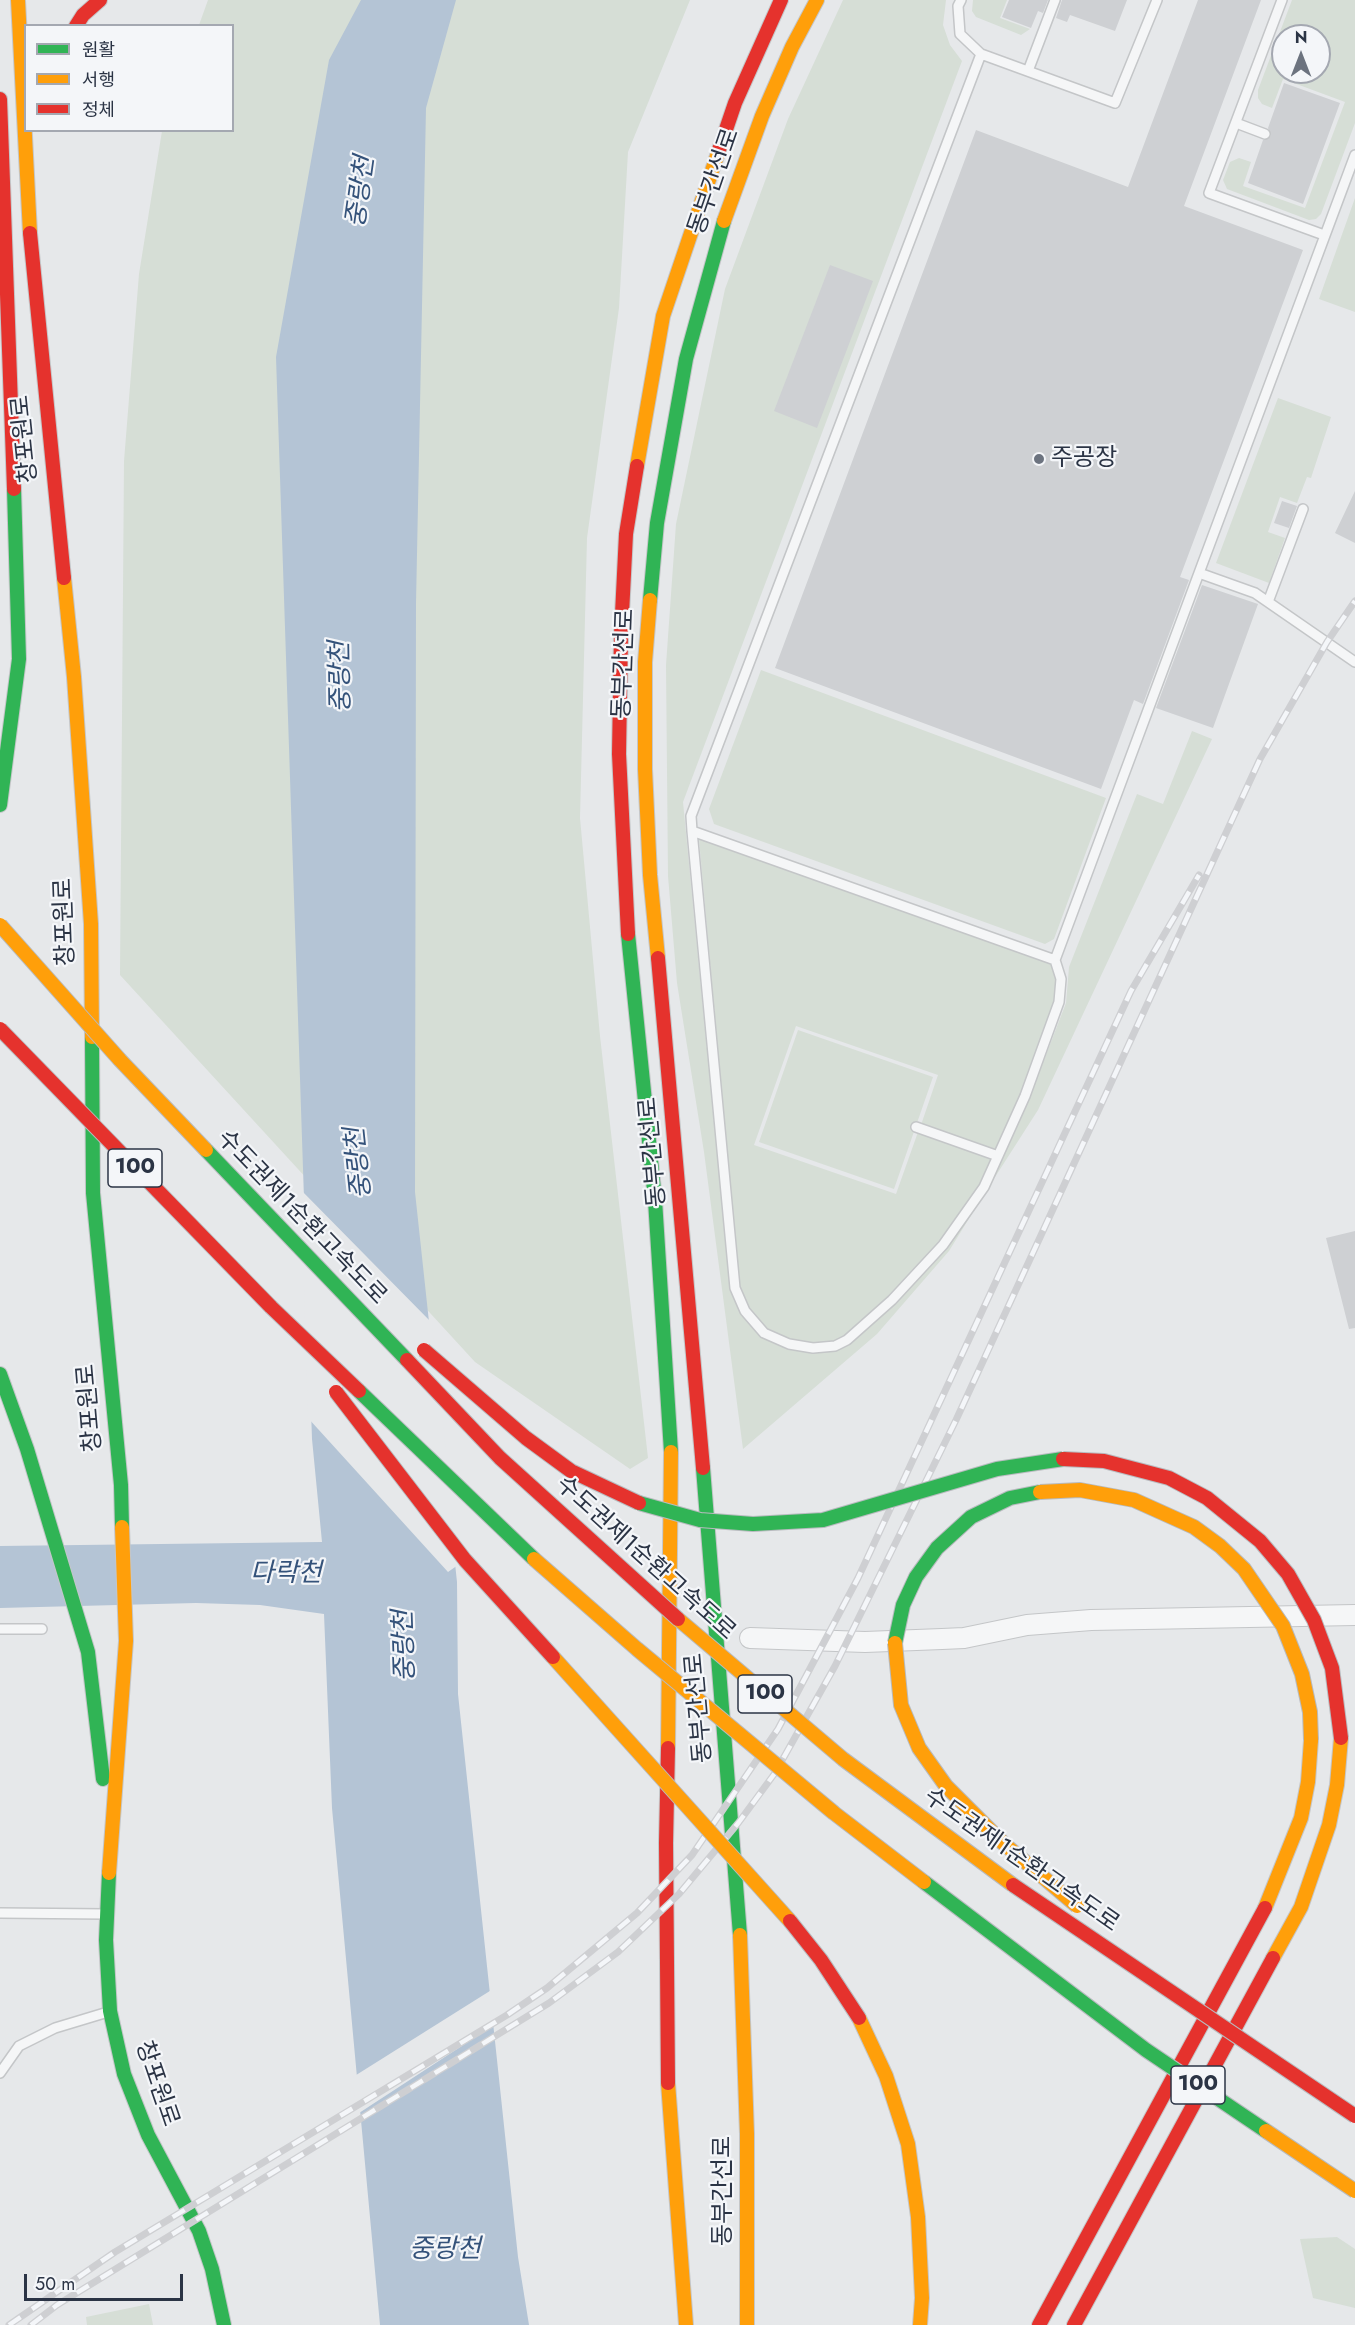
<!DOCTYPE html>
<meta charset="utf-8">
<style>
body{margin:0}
#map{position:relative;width:1355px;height:2325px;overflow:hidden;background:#e6e8ea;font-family:Jost,"Noto Sans KR",sans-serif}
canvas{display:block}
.legend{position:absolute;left:24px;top:24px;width:210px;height:108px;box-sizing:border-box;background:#f4f6f9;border:2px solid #a4a8b1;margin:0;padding:8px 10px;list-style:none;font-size:18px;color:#2b3445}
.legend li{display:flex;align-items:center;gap:12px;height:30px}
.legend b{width:30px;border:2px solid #a4a8b1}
.north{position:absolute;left:1271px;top:24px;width:60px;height:60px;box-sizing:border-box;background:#f4f6f9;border:2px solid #a4a8b1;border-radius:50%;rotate:0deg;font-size:16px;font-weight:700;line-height:24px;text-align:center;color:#2b3445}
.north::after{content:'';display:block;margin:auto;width:21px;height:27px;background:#6c737f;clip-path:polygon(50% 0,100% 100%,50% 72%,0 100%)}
.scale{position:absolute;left:24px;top:2274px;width:159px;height:27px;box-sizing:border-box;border:3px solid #2b3445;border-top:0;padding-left:8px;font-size:18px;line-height:21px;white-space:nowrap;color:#2b3445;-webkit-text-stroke:4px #f4f6f9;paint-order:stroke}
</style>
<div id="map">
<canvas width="1355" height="2325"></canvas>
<ul class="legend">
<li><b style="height:8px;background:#30b455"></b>원활</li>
<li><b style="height:8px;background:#ff9f0a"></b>서행</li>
<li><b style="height:8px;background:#e5322d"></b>정체</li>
</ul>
<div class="north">N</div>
<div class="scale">50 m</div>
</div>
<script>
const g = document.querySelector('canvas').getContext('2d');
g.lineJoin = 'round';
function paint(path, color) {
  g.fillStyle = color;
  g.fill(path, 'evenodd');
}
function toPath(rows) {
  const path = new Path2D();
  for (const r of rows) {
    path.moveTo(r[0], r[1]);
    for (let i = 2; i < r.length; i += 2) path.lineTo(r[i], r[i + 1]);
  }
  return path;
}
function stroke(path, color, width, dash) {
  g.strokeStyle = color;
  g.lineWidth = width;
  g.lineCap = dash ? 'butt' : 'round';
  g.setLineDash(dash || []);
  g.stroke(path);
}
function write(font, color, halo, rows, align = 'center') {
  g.font = font + ' Jost,"Noto Sans KR",sans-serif';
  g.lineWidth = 4.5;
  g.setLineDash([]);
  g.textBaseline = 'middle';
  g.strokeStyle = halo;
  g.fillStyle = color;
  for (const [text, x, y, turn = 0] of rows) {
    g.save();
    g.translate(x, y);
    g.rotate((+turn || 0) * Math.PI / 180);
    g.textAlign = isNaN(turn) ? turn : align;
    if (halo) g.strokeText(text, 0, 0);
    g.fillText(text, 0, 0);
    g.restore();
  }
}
const green = toPath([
 [208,0,690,0,628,152,619,308,587,538,580,818,600,1036,648,1458,630,1469,475,1362,120,975,124,461,139,274,162,131,232,130,232,26,199,25],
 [843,0,946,0,943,25,950,45,962,61,683,802,727,1256,732,1288,743,1313,788,1347,849,1343,986,1191,949,1251,877,1334,743,1449,704,1152,677,983,668,876,666,665,676,524,725,289,788,119],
 [973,0,1007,0,1000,18,1030,29,1021,35,976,17,972,11],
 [1292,0,1355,0,1355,123,1321,214,1316,219,1309,220,1227,189,1223,180,1230,162,1239,158,1251,162,1243,186,1305,208,1345,102,1283,79,1272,108,1262,104,1258,98,1258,90],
 [1283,36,1319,36,1319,72,1283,72],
 [1355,198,1355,312,1319,299],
 [1278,398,1331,417,1311,478,1307,477,1297,503,1280,497,1268,532,1285,538,1269,583,1216,563],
 [761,670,1106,798,1054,939,1045,944,714,824,709,809],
 [1192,731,1212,739,1038,1110,988,1188,1029,1099,1066,1003,1069,967,1137,794,1163,804],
 [699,839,1052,963,1058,979,1055,1001,1021,1093,996,1150,921,1125,938,1075,796,1026,754,1145,896,1194,918,1132,993,1159,982,1184,941,1243,890,1298,846,1336,834,1343,814,1344,790,1340,767,1330,749,1309,739,1286],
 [798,1030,933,1077,894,1189,759,1142],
 [1337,2237,1355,2249,1355,2308,1313,2298,1300,2239],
 [149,2304,153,2325,87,2325,86,2317]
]);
const water = toPath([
 [361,0,456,0,426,108,416,603,415,1192,457,1582,458,1694,518,2257,529,2325,380,2325,332,1808,324,1614,260,1605,196,1603,0,1608,0,1546,322,1542,312,1439,276,357,329,60]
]);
const pier = toPath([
 [301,1190,432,1323,458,1565,448,1572,308,1418],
 [493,1989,497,2023,356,2115,353,2077]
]);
const building = toPath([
 [1009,0,1048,0,1043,13,1038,11,1031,28,1002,17],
 [1062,0,1127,0,1115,31,1070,15,1067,22,1056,18],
 [1198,0,1261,0,1184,206,1303,250,1180,577,1189,580,1143,704,1134,700,1101,789,775,668,976,130,1128,187],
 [1284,83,1340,103,1303,204,1248,183,1263,140,1271,136,1268,128],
 [830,265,873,281,817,428,774,411],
 [1355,491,1355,543,1335,533],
 [1282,501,1297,506,1289,528,1274,523],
 [1202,585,1258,604,1213,728,1156,708],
 [1355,1231,1355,1328,1349,1329,1326,1238]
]);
const lane = toPath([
 [961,0,958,6,960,34,981,54],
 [1157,0,1115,103,981,54,691,816,692,831,1055,960,1199,573,1255,593,1355,662],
 [1282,0,1209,193,1324,235],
 [1028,71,1055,0],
 [1236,123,1265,134],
 [1199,573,1355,155],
 [1268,602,1303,509],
 [692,831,735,1288,745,1311,764,1333,789,1344,813,1348,835,1346,847,1340,892,1300,943,1245,984,1187,1025,1096,1059,1002,1061,979,1055,960],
 [916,1127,998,1156],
 [0,1629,42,1629],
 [0,1913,106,1914],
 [0,2073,19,2046,55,2028,108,2012]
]);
const street = toPath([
 [750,1638,865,1642,942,1639,964,1638,1027,1625,1091,1620,1355,1615]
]);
const fast = toPath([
 [650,600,657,523,686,359,724,221],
 [0,805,19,659,14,489],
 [628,934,655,1200,671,1452],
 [92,1037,93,1193,121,1485,122,1527],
 [0,1374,27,1449,88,1652,103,1779],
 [703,1468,740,1935],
 [109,1873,106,1940,110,2011,124,2074,148,2135,199,2231,212,2269,224,2325]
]);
const slow = toPath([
 [18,0,30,233],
 [724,221,762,116,792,47,817,0],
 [637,466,663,316,719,150],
 [64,578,74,677,91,924,92,1037],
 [650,600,645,662,645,769,650,875,658,958],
 [668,1748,671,1452],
 [109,1873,126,1641,122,1527],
 [1265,1908,1301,1818,1308,1782,1311,1740],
 [740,1935,747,2134,747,2325],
 [1273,1958,1301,1907,1329,1825,1337,1785,1341,1738],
 [859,2018,886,2076,908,2144,918,2217,922,2298,920,2325],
 [668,2083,686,2325]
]);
const jam = toPath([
 [76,26,83,15,100,0],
 [0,99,14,489],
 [719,150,735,103,781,0],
 [30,233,64,578],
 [628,934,619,754,621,634,626,534,637,466],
 [658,958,703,1468],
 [668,2083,666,1843,668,1748],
 [1039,2325,1265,1908],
 [1074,2325,1273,1958]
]);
const rail = toPath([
 [9,2325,115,2252,507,2015,547,1988,637,1913,692,1855,778,1729,858,1578,1131,991,1199,875],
 [31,2325,57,2305,549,2003,618,1952,679,1894,739,1822,775,1773,835,1666,956,1420,1260,759,1327,642,1355,601]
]);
const fastBridge = toPath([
 [206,1150,407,1360],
 [359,1391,534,1559],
 [639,1503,700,1520,753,1524,823,1520,997,1469,1063,1459],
 [895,1643,903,1605,916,1577,937,1548,971,1517,1010,1498,1040,1492],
 [924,1882,1146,2050,1266,2131]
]);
const slowBridge = toPath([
 [0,925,120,1060,206,1150],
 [1040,1492,1080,1490,1134,1500,1194,1527,1220,1546,1244,1569,1283,1626,1302,1674,1310,1712,1311,1740],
 [534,1559,637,1649,834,1813,924,1882],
 [678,1619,843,1759,1013,1885],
 [895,1643,901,1705,919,1748,946,1786,1003,1843,1077,1906],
 [553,1657,790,1921],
 [1266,2131,1355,2191]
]);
const jamBridge = toPath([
 [0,1029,271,1307,359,1391],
 [424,1350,526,1438,571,1471,639,1503],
 [407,1360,500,1458,678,1619],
 [336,1392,465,1560,553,1657],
 [1063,1459,1104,1461,1169,1478,1207,1498,1260,1541,1288,1574,1314,1620,1332,1668,1341,1738],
 [1013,1885,1355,2116],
 [790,1921,821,1960,859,2018]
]);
const markers = [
 [1039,459,6,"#6c737f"]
];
const shields = [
 [135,1168,54],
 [765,1694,54],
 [1198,2085,54]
];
const shieldNames = [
 ["100",135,1168],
 ["100",765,1694],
 ["100",1198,2085]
];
const streetNames = [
 ["동부간선로",715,182,-71],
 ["창포원로",26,439,-96],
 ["동부간선로",625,664,-88],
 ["창포원로",66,922,-92],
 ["동부간선로",654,1152,-95],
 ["수도권제1순환고속도로",301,1218,46],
 ["창포원로",91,1408,-95],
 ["수도권제1순환고속도로",645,1559,42],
 ["동부간선로",700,1708,-95],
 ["수도권제1순환고속도로",1021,1861,35],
 ["창포원로",156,2084,71],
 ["동부간선로",724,2191,-90]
];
const poiNames = [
 ["주공장",1051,459]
];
const waterNames = [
 ["중랑천",362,192,-82],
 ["중랑천",342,677,-91],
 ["중랑천",360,1163,-96],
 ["다락천",286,1575],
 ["중랑천",406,1646,-92],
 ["중랑천",445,2251]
];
paint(green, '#d6ded6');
paint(water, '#b4c4d5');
paint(pier, '#e6e8ea');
paint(building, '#ced0d3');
stroke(lane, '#c4c6c8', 12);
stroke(street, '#c4c6c8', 22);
stroke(fast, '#c4c6c8', 16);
stroke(slow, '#c4c6c8', 16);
stroke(jam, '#c4c6c8', 16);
stroke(lane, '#f5f6f7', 9);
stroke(street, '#f5f6f7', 20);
stroke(fast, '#30b455', 14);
stroke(slow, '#ff9f0a', 14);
stroke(jam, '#e5322d', 14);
stroke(rail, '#cecfd2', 7);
stroke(rail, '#f4f6f9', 4.5, [14]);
stroke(fastBridge, '#b8bbbf', 16, []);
stroke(slowBridge, '#b8bbbf', 16, []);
stroke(jamBridge, '#b8bbbf', 16, []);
stroke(fastBridge, '#30b455', 14);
stroke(slowBridge, '#ff9f0a', 14);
stroke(jamBridge, '#e5322d', 14);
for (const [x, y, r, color] of markers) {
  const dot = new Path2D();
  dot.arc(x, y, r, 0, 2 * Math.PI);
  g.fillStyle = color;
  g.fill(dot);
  stroke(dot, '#f4f6f9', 2);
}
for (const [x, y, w] of shields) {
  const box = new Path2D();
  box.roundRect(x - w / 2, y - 19, w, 38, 4.5);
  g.fillStyle = '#f4f6f9';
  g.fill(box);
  stroke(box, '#2b3445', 1.5);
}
write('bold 22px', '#2b3445', null, shieldNames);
write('24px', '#2b3445', '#f4f6f9', streetNames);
write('24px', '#2b3445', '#f4f6f9', poiNames, 'left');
write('italic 26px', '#34527a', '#f4f6f9', waterNames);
</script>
